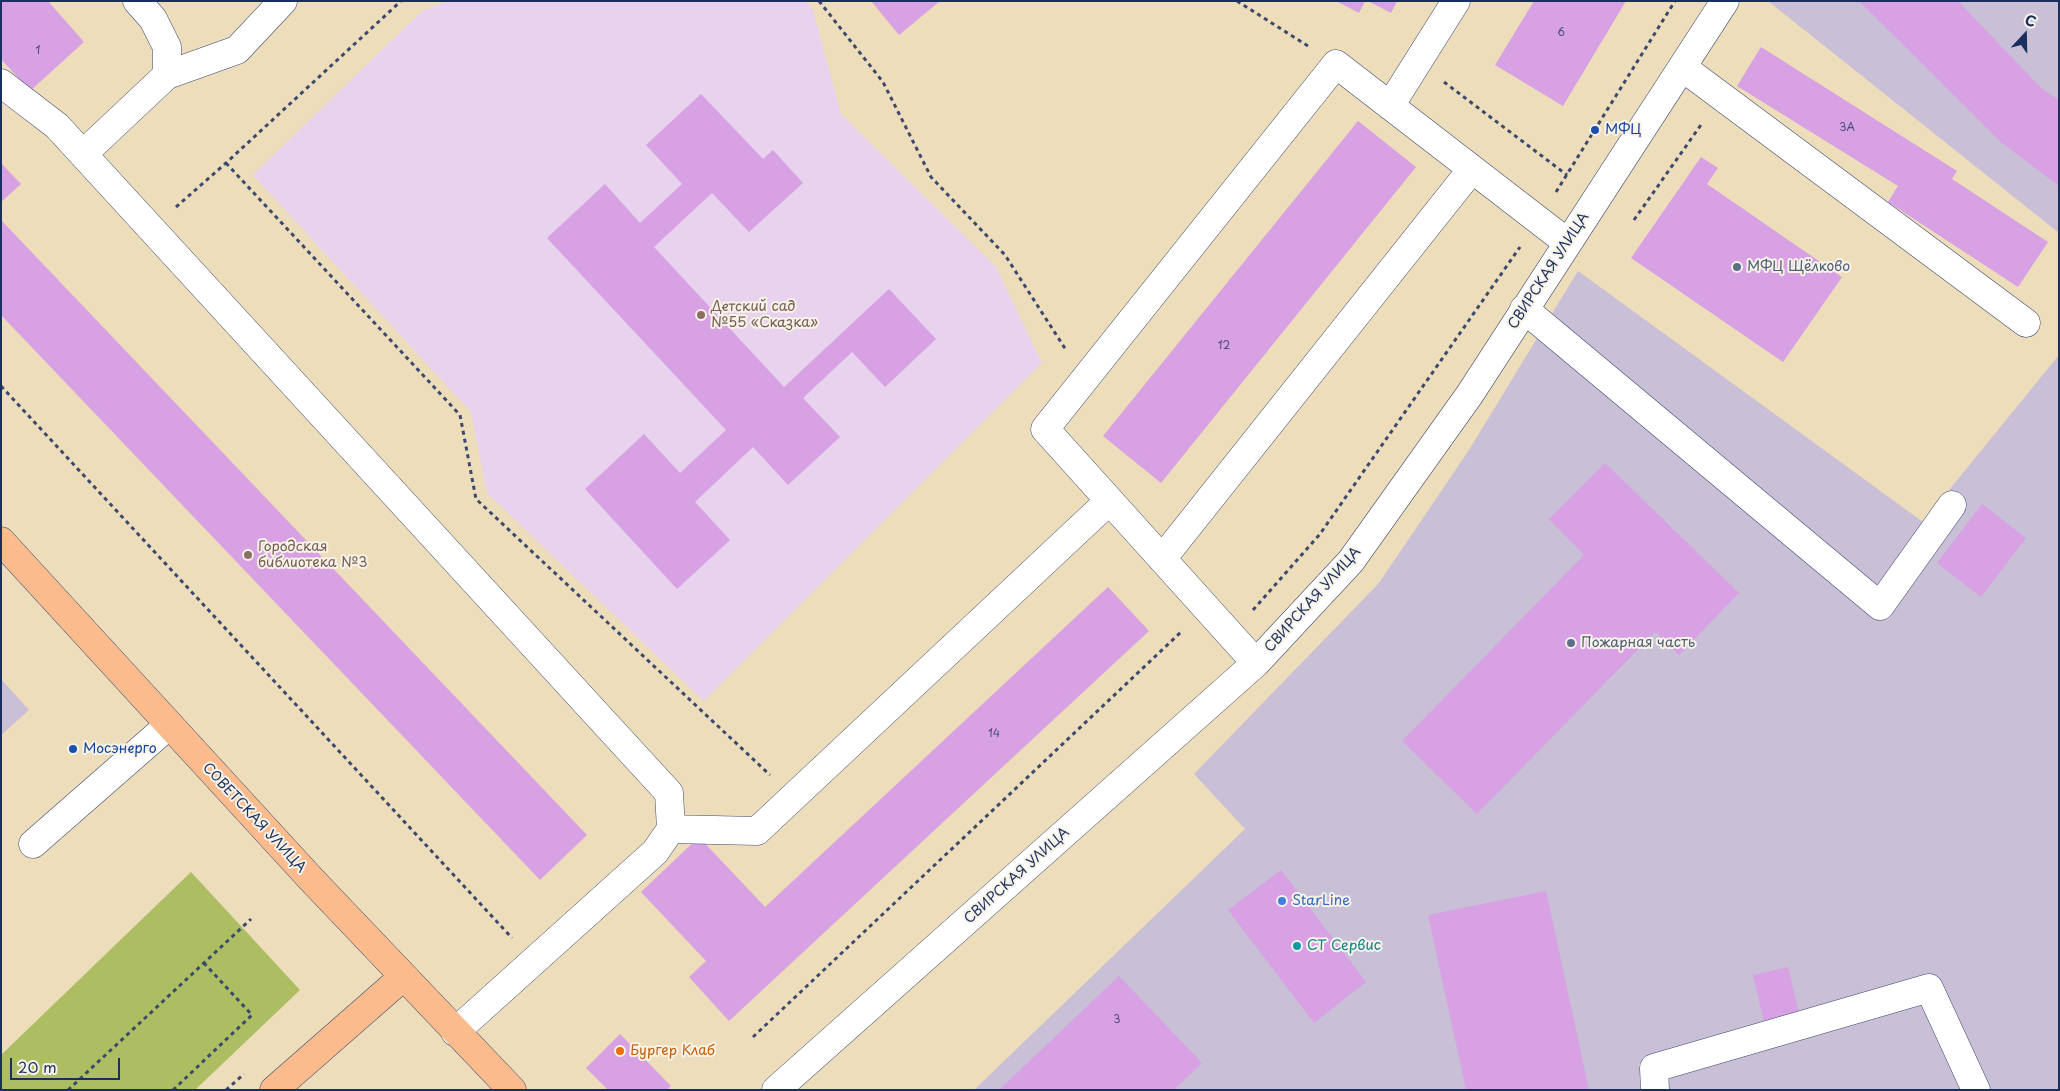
<!DOCTYPE html>
<meta charset="utf-8">
<style>
body{margin:0}
#map{position:relative;width:2060px;height:1091px;overflow:hidden;background:#edddba;font-family:"Playpen Sans",sans-serif}
canvas{display:block}
.frame{position:absolute;inset:0;border:2px solid #1b2f5e;pointer-events:none}
.north{position:absolute;left:2000px;top:10px;width:50px;height:50px;-webkit-text-stroke:4px #f7f3e8;paint-order:stroke;rotate:21deg;font-size:14px;font-weight:700;line-height:20px;text-align:center;color:#1b2f5e}
.north::after{content:'';display:block;margin:auto;width:18px;height:22px;background:#1b2f5e;clip-path:polygon(50% 0,100% 100%,50% 72%,0 100%)}
.scale{position:absolute;left:10px;top:1058px;width:110px;height:22px;box-sizing:border-box;border:2px solid #1b2f5e;border-top:0;padding-left:6px;font-size:15px;line-height:18px;white-space:nowrap;color:#1b2f5e;-webkit-text-stroke:4px #f7f3e8;paint-order:stroke}
</style>
<div id="map">
<canvas width="2060" height="1091"></canvas>
<div class="frame"></div>
<div class="north">С</div>
<div class="scale">20 m</div>
</div>
<script>
const g = document.querySelector('canvas').getContext('2d');
g.lineJoin = 'round';
function paint(path, color) {
  g.fillStyle = color;
  g.fill(path, 'evenodd');
}
function toPath(rows) {
  const path = new Path2D();
  for (const r of rows) {
    path.moveTo(r[0], r[1]);
    for (let i = 2; i < r.length; i += 2) path.lineTo(r[i], r[i + 1]);
  }
  return path;
}
function stroke(path, color, width, dash) {
  g.strokeStyle = color;
  g.lineWidth = width;
  g.lineCap = dash ? 'butt' : 'round';
  g.setLineDash(dash || []);
  g.stroke(path);
}
function write(font, color, halo, rows, align = 'center') {
  g.font = font + ' "Playpen Sans",sans-serif';
  g.lineWidth = 4;
  g.setLineDash([]);
  g.textBaseline = 'middle';
  g.strokeStyle = halo;
  g.fillStyle = color;
  for (const [text, x, y, turn = 0] of rows) {
    g.save();
    g.translate(x, y);
    g.rotate((+turn || 0) * Math.PI / 180);
    g.textAlign = isNaN(turn) ? turn : align;
    if (halo) g.strokeText(text, 0, 0);
    g.fillText(text, 0, 0);
    g.restore();
  }
}
const built = toPath([
 [449,1,806,1,813,10,841,114,996,267,1042,363,704,701,487,493,471,412,253,175,422,11]
]);
const industrial = toPath([
 [1768,1,2059,1,2059,233],
 [1578,271,1923,522,2059,355,2059,1090,974,1090,1245,829,1194,774,1379,583,1469,450],
 [1,679,29,710,1,735]
]);
const green = toPath([
 [191,872,300,990,195,1090,1,1090,1,1055]
]);
const building = toPath([
 [1,1,48,1,84,42,30,91,1,59],
 [871,1,940,1,899,35],
 [1336,1,1365,1,1359,13],
 [1368,1,1397,1,1391,13],
 [1534,1,1626,1,1563,106,1495,65],
 [1859,1,1958,1,2041,88,2059,100,2059,186,2002,143],
 [1761,47,1957,171,1952,179,2048,242,2018,287,1888,202,1898,186,1737,86],
 [701,94,763,159,773,150,803,183,749,232,712,193,654,247,784,387,889,289,936,339,885,387,852,352,803,398,840,437,788,485,753,447,695,502,730,540,677,589,585,489,644,434,680,473,726,430,547,238,605,184,640,223,682,184,646,145],
 [1358,121,1416,167,1161,483,1103,436],
 [1701,157,1718,168,1707,184,1842,277,1783,362,1631,258],
 [1,163,21,184,1,202],
 [1,220,587,835,540,880,1,315],
 [1605,463,1739,593,1679,655,1655,632,1477,814,1402,741,1584,555,1549,519],
 [1982,504,2026,538,1981,597,1937,563],
 [1108,587,1149,631,729,1021,689,977,706,961,641,892,699,837,765,907],
 [1281,870,1366,982,1314,1023,1228,910],
 [1546,891,1589,1090,1466,1090,1428,915],
 [1788,967,1800,1018,1765,1026,1753,975],
 [1119,976,1202,1063,1174,1090,999,1090],
 [620,1034,671,1086,667,1090,608,1090,586,1068]
]);
const path = toPath([
 [819,1,883,82,931,177,1005,255,1066,350],
 [1237,1,1308,46],
 [1444,82,1567,175],
 [226,163,460,415,476,499,770,775],
 [1556,192,1675,1],
 [176,207,226,163,401,1],
 [1634,220,1703,122],
 [1,386,512,938],
 [1253,610,1320,534,1520,247],
 [753,1037,1182,631],
 [68,1090,251,919],
 [173,1090,252,1015,203,962],
 [226,1090,244,1074]
]);
const minor = toPath([
 [1682,67,2026,323],
 [167,75,237,50,283,1],
 [1,83,57,126,669,793,671,829,655,852,455,1032],
 [1390,106,1456,1],
 [83,154,167,75,167,47,153,19,137,1],
 [1524,309,1880,606,1952,505],
 [1162,559,1472,169],
 [1256,663,1045,429,1336,64,1568,243],
 [671,829,757,831,1109,501],
 [33,844,169,725],
 [776,1090,1256,663,1351,561,1470,394,1725,1],
 [1655,1090,1654,1068,1929,988,1976,1090]
]);
const major = toPath([
 [1,541,311,879,512,1090],
 [274,1090,403,977]
]);
const markers = [
 [1595,130,5,"#1a4fb4"],
 [1737,267,5,"#5c6f8a"],
 [701,315,5,"#8d6e63"],
 [248,555,5,"#8d6e63"],
 [1571,643,5,"#5c6f8a"],
 [73,749,5,"#1a4fb4"],
 [1282,901,5,"#3f7fe0"],
 [1297,946,5,"#0f9aa8"],
 [620,1051,5,"#e8710a"]
];
const numberNames = [
 ["6",1561,33],
 ["1",38,51],
 ["3А",1847,128],
 ["12",1224,346],
 ["14",994,734],
 ["3",1117,1020]
];
const transitNames = [
 ["МФЦ",1605,130],
 ["Мосэнерго",83,749]
];
const serviceNames = [
 ["МФЦ Щёлково",1747,267],
 ["Пожарная часть",1581,643]
];
const streetNames = [
 ["СВИРСКАЯ УЛИЦА",1549,271,-57],
 ["СВИРСКАЯ УЛИЦА",1313,600,-48],
 ["СОВЕТСКАЯ УЛИЦА",254,818,47],
 ["СВИРСКАЯ УЛИЦА",1017,876,-42]
];
const educationNames = [
 ["Детский сад",711,307],
 ["№55 «Сказка»",711,323],
 ["Городская",258,547],
 ["библиотека №3",258,563]
];
const shopNames = [
 ["StarLine",1292,901]
];
const cultureNames = [
 ["СТ Сервис",1307,946]
];
const foodNames = [
 ["Бургер Клаб",630,1051]
];
paint(built, '#e8d2ee');
paint(industrial, '#c9bfd7');
paint(green, '#acbe61');
paint(building, '#d7a1e3');
stroke(minor, '#3a496c', 29);
stroke(major, '#3a496c', 29);
stroke(path, '#3a496c', 3, [4, 4]);
stroke(minor, '#fff', 28);
stroke(major, '#fbbb8c', 28);
for (const [x, y, r, color] of markers) {
  const dot = new Path2D();
  dot.arc(x, y, r, 0, 2 * Math.PI);
  g.fillStyle = color;
  g.fill(dot);
  stroke(dot, '#f7f3e8', 2);
}
write('11px', '#4a4c7f', null, numberNames);
write('14px', '#164399', '#f7f3e8', transitNames, 'left');
write('14px', '#4e5e75', '#f7f3e8', serviceNames, 'left');
write('14px', '#1b2f5e', '#f7f3e8', streetNames);
write('14px', '#785e54', '#f7f3e8', educationNames, 'left');
write('14px', '#366cbe', '#f7f3e8', shopNames, 'left');
write('14px', '#0d838f', '#f7f3e8', cultureNames, 'left');
write('14px', '#c56008', '#f7f3e8', foodNames, 'left');
</script>
